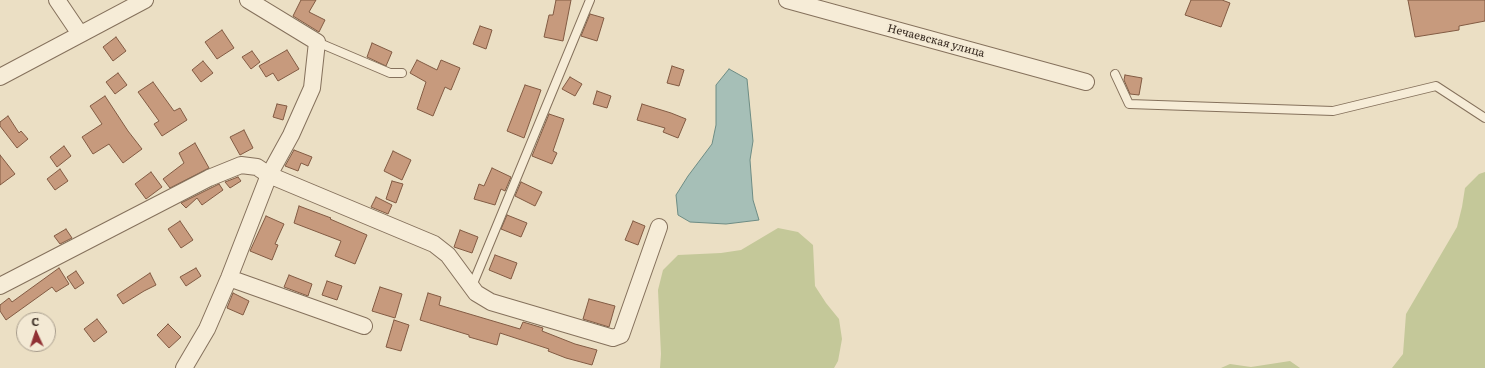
<!DOCTYPE html>
<meta charset="utf-8">
<style>
body{margin:0}
#map{position:relative;width:1485px;height:368px;overflow:hidden;background:#ebdfc4;font-family:Literata,serif}
canvas{display:block}
.north{position:absolute;left:16px;top:312px;width:40px;height:40px;box-sizing:border-box;background:#f3e9d4;border:1px solid #a79c8c;border-radius:50%;rotate:357deg;font-size:11px;font-weight:700;line-height:16px;text-align:center;color:#36291f}
.north::after{content:'';display:block;margin:auto;width:14px;height:18px;background:#903033;clip-path:polygon(50% 0,100% 100%,50% 72%,0 100%)}
</style>
<div id="map">
<canvas width="1485" height="368"></canvas>
<div class="north">С</div>
</div>
<script>
const g = document.querySelector('canvas').getContext('2d');
g.lineJoin = 'round';
function paint(path, color) {
  g.fillStyle = color;
  g.fill(path, 'evenodd');
}
function toPath(rows) {
  const path = new Path2D();
  for (const r of rows) {
    path.moveTo(r[0], r[1]);
    for (let i = 2; i < r.length; i += 2) path.lineTo(r[i], r[i + 1]);
  }
  return path;
}
function stroke(path, color, width, dash) {
  g.strokeStyle = color;
  g.lineWidth = width;
  g.lineCap = dash ? 'butt' : 'round';
  g.setLineDash(dash || []);
  g.stroke(path);
}
function write(font, color, halo, rows, align = 'center') {
  g.font = font + ' Literata,serif';
  g.lineWidth = 4;
  g.setLineDash([]);
  g.textBaseline = 'middle';
  g.strokeStyle = halo;
  g.fillStyle = color;
  for (const [text, x, y, turn = 0] of rows) {
    g.save();
    g.translate(x, y);
    g.rotate((+turn || 0) * Math.PI / 180);
    g.textAlign = isNaN(turn) ? turn : align;
    if (halo) g.strokeText(text, 0, 0);
    g.fillText(text, 0, 0);
    g.restore();
  }
}
const green = toPath([
 [1485,172,1485,368,1392,368,1403,354,1406,314,1457,227,1462,207,1465,188,1479,174],
 [778,228,798,232,813,245,815,286,826,303,839,319,842,339,838,361,834,368,660,368,661,354,658,290,663,270,678,255,721,253,741,250],
 [1290,361,1300,368,1221,368,1230,364,1251,367]
]);
const water = toPath([
 [729,69,747,79,753,141,750,160,753,200,759,220,726,224,690,222,678,215,676,195,688,176,712,144,716,125,716,85,729,69]
]);
const building = toPath([
 [301,0,316,0,309,12,325,20,319,32,293,16,301,0],
 [556,0,571,0,563,41,544,37,549,15,553,15,556,0],
 [1191,0,1222,0,1230,3,1221,27,1185,15,1191,0],
 [1408,0,1485,0,1485,21,1459,26,1459,30,1415,37,1408,0],
 [590,14,604,18,597,41,581,36,590,14],
 [480,26,492,30,486,49,473,44,480,26],
 [222,30,234,48,217,59,205,42,222,30],
 [116,37,126,51,113,61,103,47,116,37],
 [372,43,392,52,386,66,367,57,372,43],
 [287,50,299,69,278,81,273,73,266,77,259,66,287,50],
 [252,51,260,62,251,69,242,57,252,51],
 [417,60,437,70,441,60,460,68,451,90,445,87,433,116,417,109,426,82,410,73,417,60],
 [203,61,213,73,201,82,192,70,203,61],
 [672,66,684,70,679,86,667,83,672,66],
 [118,73,127,85,115,94,106,82,118,73],
 [1125,75,1142,78,1139,95,1130,94,1124,80,1125,75],
 [570,77,582,84,575,96,562,89,570,77],
 [153,82,174,111,180,108,187,120,162,136,154,124,159,121,138,92,153,82],
 [525,85,541,90,524,138,507,131,525,85],
 [597,91,611,96,607,108,593,104,597,91],
 [105,96,128,131,142,149,123,163,109,144,93,154,82,137,102,124,90,106,105,96],
 [277,104,287,106,283,120,273,117,277,104],
 [642,104,671,113,686,119,678,138,663,132,665,128,637,120,642,104],
 [549,114,564,119,553,151,557,153,552,164,532,156,549,114],
 [8,116,19,133,21,131,28,139,17,148,0,126,0,122,8,116],
 [244,130,253,148,240,155,230,137,244,130],
 [195,143,209,168,170,188,163,179,184,163,179,153,195,143],
 [64,146,71,156,57,167,50,157,64,146],
 [294,150,312,157,308,166,301,163,298,171,285,166,294,150],
 [393,151,411,160,402,180,384,171,393,151],
 [0,155,15,174,0,185,0,155],
 [492,168,511,177,505,191,501,189,495,205,474,199,479,184,484,186,492,168],
 [60,169,68,181,55,190,47,179,60,169],
 [151,172,162,187,146,199,135,184,151,172],
 [238,177,241,181,230,188,225,182,238,177],
 [392,181,403,184,396,203,386,199,392,181],
 [521,182,542,192,535,206,515,196,521,182],
 [219,184,223,190,202,205,197,198,186,208,181,203,219,184],
 [376,197,392,205,388,214,371,207,376,197],
 [299,206,331,218,330,219,367,235,355,264,335,256,341,241,294,223,299,206],
 [507,215,527,223,521,237,501,229,507,215],
 [266,216,284,224,275,244,278,245,272,260,250,251,266,216],
 [180,221,193,240,181,248,168,229,180,221],
 [633,221,645,226,638,245,625,240,633,221],
 [66,229,72,238,60,244,54,236,66,229],
 [460,230,478,237,472,253,454,247,460,230],
 [495,255,517,263,511,279,489,270,495,255],
 [59,268,69,284,56,292,52,287,6,320,0,311,0,305,9,298,12,302,59,268],
 [196,268,201,276,186,286,180,277,196,268],
 [76,271,84,283,75,289,67,277,76,271],
 [150,273,156,285,144,291,123,304,117,295,150,273],
 [289,275,312,284,308,296,284,287,289,275],
 [327,281,342,286,337,300,322,295,327,281],
 [380,287,402,294,395,318,372,311,380,287],
 [233,293,249,301,243,315,227,308,233,293],
 [428,293,441,297,439,305,520,329,523,322,543,328,542,331,575,344,597,350,592,365,566,358,548,351,549,349,500,333,497,345,469,337,469,335,420,320,428,293],
 [589,299,615,306,609,327,583,319,589,299],
 [97,319,107,332,94,342,84,329,97,319],
 [394,320,409,325,401,351,386,347,394,320],
 [168,324,181,337,169,348,157,335,168,324]
]);
const lane = toPath([
 [317,42,390,73,402,73],
 [1115,74,1129,104,1333,111,1436,86,1485,118],
 [472,286,590,0]
]);
const street = toPath([
 [57,0,80,34],
 [787,0,1086,82],
 [0,77,145,0],
 [229,278,364,326],
 [0,286,209,178,241,165,257,167,269,175,291,135,312,88,317,42,248,0],
 [184,368,207,329,229,278,269,175,434,244,448,255,476,293,491,302,613,338,621,335,659,227]
]);
const streetNames = [
 ["Нечаевская улица",936,41,15]
];
paint(green, '#c4c899');
paint(water, '#a6bfb7');
stroke(water, '#6d8c84', 1);
paint(building, '#c79a7d');
stroke(building, '#825b43', 1);
stroke(lane, '#85715c', 10);
stroke(street, '#85715c', 18);
stroke(lane, '#f6ecd7', 8);
stroke(street, '#f6ecd7', 16);
write('11px', '#36291f', '#f3e9d4', streetNames);
</script>
